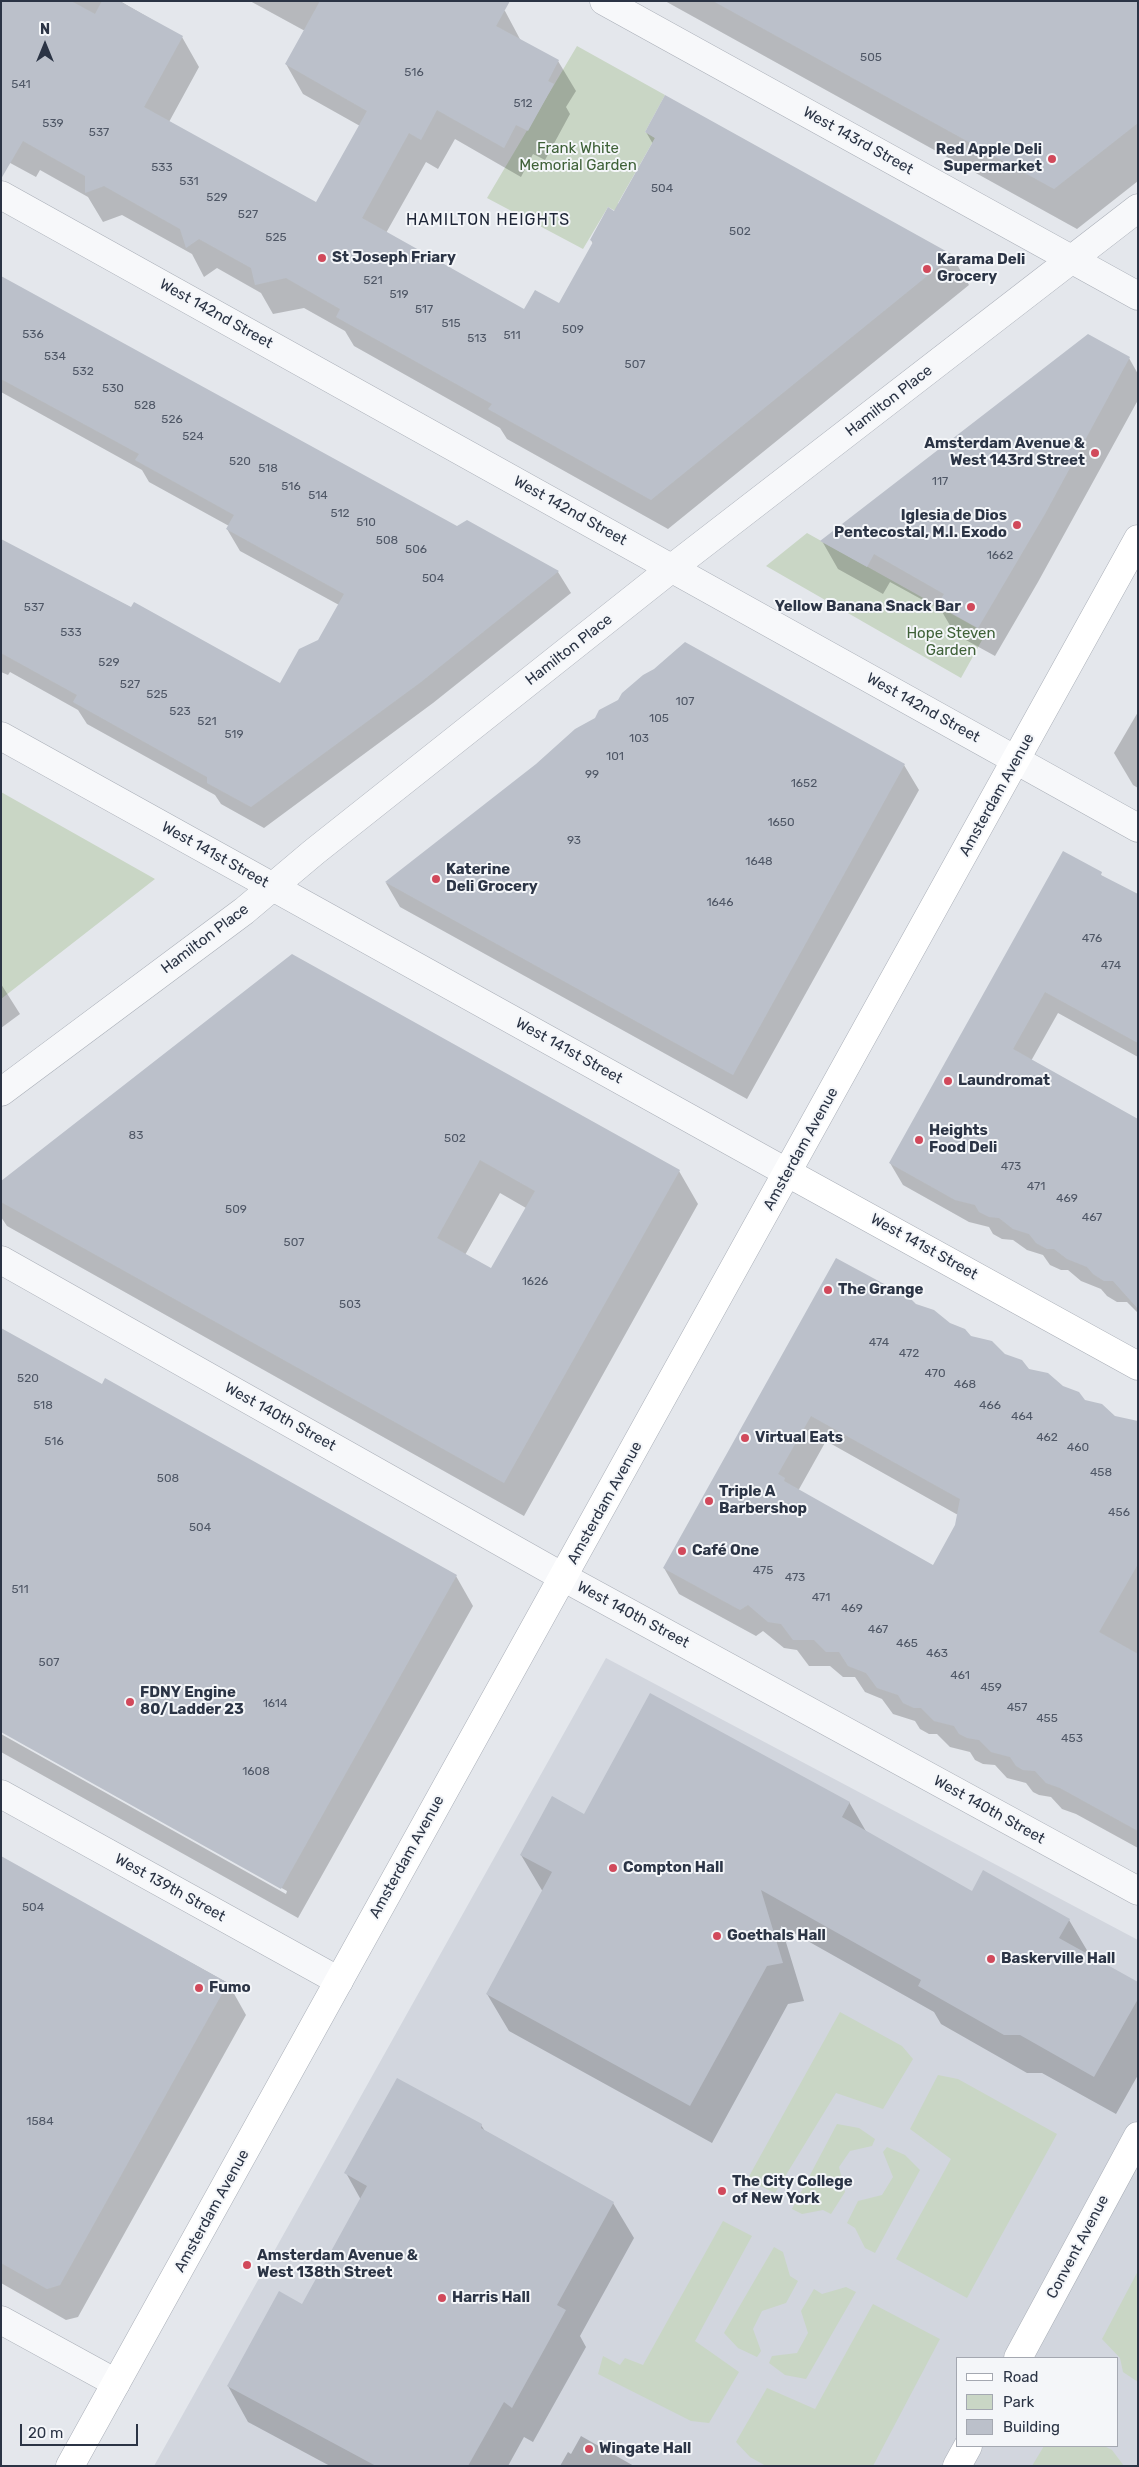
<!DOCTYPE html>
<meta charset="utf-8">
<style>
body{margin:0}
#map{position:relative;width:1139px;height:2467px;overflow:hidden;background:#e4e7ec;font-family:Rubik,sans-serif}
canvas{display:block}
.frame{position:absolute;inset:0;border:2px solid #2b3445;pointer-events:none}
.legend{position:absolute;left:956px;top:2357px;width:162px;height:90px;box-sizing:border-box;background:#f4f6f9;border:1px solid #a4a8b1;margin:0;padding:6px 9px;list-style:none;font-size:15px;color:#2b3445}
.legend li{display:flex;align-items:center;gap:10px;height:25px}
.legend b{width:25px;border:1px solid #a4a8b1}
.north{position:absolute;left:20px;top:20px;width:50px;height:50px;-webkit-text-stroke:4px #f4f6f9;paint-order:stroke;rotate:0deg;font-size:14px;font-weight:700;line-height:20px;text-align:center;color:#2b3445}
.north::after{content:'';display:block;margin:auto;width:18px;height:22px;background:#2b3445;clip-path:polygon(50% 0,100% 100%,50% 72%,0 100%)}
.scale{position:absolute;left:20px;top:2424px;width:118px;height:22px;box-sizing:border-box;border:2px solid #2b3445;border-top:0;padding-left:6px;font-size:15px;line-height:18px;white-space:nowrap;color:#2b3445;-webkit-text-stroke:4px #f4f6f9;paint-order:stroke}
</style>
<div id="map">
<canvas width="1139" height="2467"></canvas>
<div class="frame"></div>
<ul class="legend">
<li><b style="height:6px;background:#fff"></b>Road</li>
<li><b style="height:14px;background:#c9d6c5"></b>Park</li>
<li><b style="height:14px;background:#bbc0ca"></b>Building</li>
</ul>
<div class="north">N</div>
<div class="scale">20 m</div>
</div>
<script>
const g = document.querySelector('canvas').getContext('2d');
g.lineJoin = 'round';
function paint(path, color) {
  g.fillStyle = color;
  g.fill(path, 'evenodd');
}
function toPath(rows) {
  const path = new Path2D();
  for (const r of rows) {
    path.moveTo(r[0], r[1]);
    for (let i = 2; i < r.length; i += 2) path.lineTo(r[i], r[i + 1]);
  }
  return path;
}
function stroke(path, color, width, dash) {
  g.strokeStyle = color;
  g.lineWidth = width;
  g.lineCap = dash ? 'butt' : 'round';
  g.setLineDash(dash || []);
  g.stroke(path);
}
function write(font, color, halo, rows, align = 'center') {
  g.font = font + ' Rubik,sans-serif';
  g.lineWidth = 4;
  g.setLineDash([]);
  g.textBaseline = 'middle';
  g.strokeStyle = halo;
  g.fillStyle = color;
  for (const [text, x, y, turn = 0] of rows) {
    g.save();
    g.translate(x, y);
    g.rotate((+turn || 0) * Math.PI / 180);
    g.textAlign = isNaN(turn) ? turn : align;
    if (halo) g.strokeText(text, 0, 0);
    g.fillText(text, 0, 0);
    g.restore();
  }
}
const built = toPath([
 [606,1658,1138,1940,1138,2466,154,2466],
 [958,2358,1118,2358,1118,2446,958,2446]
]);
const green = toPath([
 [577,46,665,95,645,132,655,138,618,203,619,213,608,207,583,249,487,198],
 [807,533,986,633,961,678,766,566],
 [1,792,155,879,1,999],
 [840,2012,902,2046,913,2059,883,2109,836,2093,775,2193,747,2180],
 [938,2075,958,2079,1057,2134,967,2298,896,2259,951,2159,910,2129],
 [837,2124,859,2128,875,2139,872,2146,850,2151,839,2167,845,2192,831,2214,823,2210,802,2214,792,2209],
 [887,2147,905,2155,920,2170,875,2253,865,2248,855,2228,847,2223,858,2201,882,2195,893,2177,883,2152],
 [723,2221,752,2236,695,2341,739,2372,709,2423,691,2421,598,2374,603,2356,620,2365,625,2358,643,2365],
 [774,2247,783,2252,790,2276,798,2281,786,2303,762,2311,753,2329,761,2351,757,2357,738,2348,724,2333],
 [1138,2271,1138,2382,1123,2372,1120,2358,1102,2339],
 [846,2287,856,2292,806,2379,785,2375,769,2363,772,2356,797,2353,808,2333,801,2311,814,2289,822,2294],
 [873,2304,940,2339,873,2466,766,2466,750,2457,736,2442,767,2388,815,2409],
 [1044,2446,1104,2446,1112,2450,1124,2466,1032,2466]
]);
const shadow = toPath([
 [1,1,120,1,182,37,199,67,169,122,317,204,360,126,303,94,286,64,305,31,250,1,488,1,505,11,521,41,558,61,576,91,566,107,570,114,545,160,533,154,521,177,455,139,438,169,426,162,386,233,525,311,559,304,593,244,591,240,615,212,653,144,646,132,666,97,952,256,969,285,668,529,507,439,500,428,354,346,345,331,304,308,273,314,261,293,217,268,204,277,192,254,122,215,103,222,88,197,40,170,36,177,1,158],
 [665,1,1138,1,1138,181,1077,229],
 [1,278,457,528,467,522,558,572,571,593,433,703,264,828,221,804,215,795,87,724,78,710,10,672,8,675,1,672,1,540,280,685,319,641,339,605,240,551,227,529,229,526,149,482,142,470,1,392],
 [1129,358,1138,374,1138,400,1038,582,995,656,955,634,941,610,890,582,883,594,838,569,822,541],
 [1138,712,1138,788,1133,785,1114,753],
 [904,765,919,790,747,1099,400,907,386,883],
 [1063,853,1119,886,1138,908,1138,1057,1058,1013,1031,1061,1138,1121,1138,1313,1127,1302,1117,1302,1107,1296,1101,1289,1081,1281,1068,1270,1061,1270,1050,1265,1043,1255,1027,1250,1013,1240,1002,1239,993,1234,989,1227,969,1222,903,1185,890,1163],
 [292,955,679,1171,698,1204,524,1516,7,1226,1,1217,1,1183],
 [500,1193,526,1208,492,1270,465,1255],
 [1,984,20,1014,1,1028],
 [915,1305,1114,1417,1138,1427,1138,1848,1076,1814,1062,1809,1051,1797,1039,1795,1033,1792,1026,1783,1007,1778,995,1765,983,1764,975,1760,970,1752,950,1747,937,1734,929,1734,920,1729,915,1721,893,1714,882,1699,865,1692,855,1677,843,1677,830,1666,809,1666,797,1650,784,1648,763,1631,756,1636,679,1594,664,1568],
 [826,1441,958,1515,956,1526,933,1566,798,1491],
 [456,1576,473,1606,298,1918,1,1752,1,1734,286,1894,287,1891,1,1731],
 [849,1802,867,1833,972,1892,1069,1920,1091,1957,1138,1983,1138,2075,1116,2114,1042,2073,1027,2073,941,2024,934,2012,781,1926,804,2001,788,2004,712,2143,509,2031,487,1994,543,1892,521,1855,585,1816],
 [1,1858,228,1983,246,2015,78,2317,66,2320,1,2283],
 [481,2125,485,2131,613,2203,634,2238,580,2336,586,2347,533,2442,524,2437,508,2466,330,2466,248,2422,228,2386,303,2306,361,2200,346,2173],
 [581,2436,634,2466,560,2466,568,2452,571,2454]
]);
const building = toPath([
 [1,1,71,1,95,14,102,1,119,1,183,36,144,107,316,202,367,111,285,64,320,1,510,1,496,26,559,60,548,81,554,84,528,131,516,125,504,148,437,110,421,140,409,133,362,218,524,309,535,290,559,303,593,242,590,240,608,207,614,211,655,138,645,132,665,95,953,255,651,500,488,409,492,404,336,317,340,309,286,278,255,285,251,268,199,239,186,248,180,229,104,186,85,193,85,176,23,141,1,179],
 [713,1,1138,1,1138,123,1054,189],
 [1,276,457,526,467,520,559,571,421,682,251,807,207,783,207,777,73,702,77,695,1,653,1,539,131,607,134,602,280,683,299,649,318,640,344,594,226,529,234,515,135,460,139,454,1,379],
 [1088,334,1130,357,1045,514,978,628,937,605,944,594,874,554,867,567,820,541],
 [685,642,905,764,733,1075,385,882,536,764,575,729,595,718,599,710,618,700,622,693,643,675,654,669],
 [1063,851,1102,872,1101,875,1138,894,1138,1043,1045,992,1013,1049,1138,1119,1138,1309,1113,1281,1104,1281,1093,1274,1087,1267,1067,1259,1054,1249,1047,1249,1036,1243,1029,1234,1013,1229,999,1218,989,1217,979,1212,975,1205,955,1200,889,1163],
 [292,954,680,1170,504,1483,1,1202,1,1181],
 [480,1160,535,1191,491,1268,437,1238],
 [836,1258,910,1298,916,1304,934,1310,950,1323,965,1329,971,1336,992,1341,1005,1354,1022,1360,1029,1369,1048,1373,1063,1386,1079,1392,1085,1400,1102,1404,1115,1416,1138,1421,1138,1564,1099,1632,1138,1654,1138,1831,1060,1788,1046,1783,1035,1771,1023,1770,1016,1766,1010,1757,991,1752,979,1740,967,1738,959,1734,954,1726,934,1721,921,1708,914,1708,903,1703,898,1695,877,1688,866,1673,848,1666,839,1652,826,1652,814,1640,793,1640,781,1624,768,1622,748,1605,740,1610,663,1568],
 [811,1416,960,1499,955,1525,933,1565,784,1481,785,1478,778,1474],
 [1,1328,102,1384,105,1378,457,1575,281,1889,1,1732],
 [650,1693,850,1802,842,1817,972,1891,983,1870,1070,1919,1059,1938,1138,1982,1138,1999,1094,2077,1020,2035,1004,2035,918,1986,921,1980,761,1890,783,1963,767,1966,690,2106,486,1994,552,1872,520,1855,552,1796,584,1814],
 [1,1856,228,1983,60,2285,47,2289,1,2263],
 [397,2078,482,2124,481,2128,614,2202,557,2305,566,2310,512,2408,504,2402,468,2466,376,2466,227,2386,279,2291,302,2304,367,2186,344,2173]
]);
const street = toPath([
 [604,1,1138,296],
 [1,195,1138,828],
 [1,736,788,1173],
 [1,1092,244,911,314,852,672,568,1138,208],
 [1,1260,563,1577,1138,1891],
 [1,1794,339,1981],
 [1,2320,116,2383]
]);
const secondary = toPath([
 [788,1173,1138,1366],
 [1018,2358,1138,2136],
 [70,2466,1138,539],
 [957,2466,968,2446]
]);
const markers = [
 [1052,159,5,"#d1495b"],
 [322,258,5,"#d1495b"],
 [927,269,5,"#d1495b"],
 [1095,453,5,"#d1495b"],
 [1017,525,5,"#d1495b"],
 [971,607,5,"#d1495b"],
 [436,879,5,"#d1495b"],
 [948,1081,5,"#d1495b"],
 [919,1140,5,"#d1495b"],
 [828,1290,5,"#d1495b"],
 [745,1438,5,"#d1495b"],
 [709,1501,5,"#d1495b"],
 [682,1551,5,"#d1495b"],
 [130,1702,5,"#d1495b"],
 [613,1868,5,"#d1495b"],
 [717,1936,5,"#d1495b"],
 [991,1959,5,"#d1495b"],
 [199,1988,5,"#d1495b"],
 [722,2191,5,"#d1495b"],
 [247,2265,5,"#d1495b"],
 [442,2298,5,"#d1495b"],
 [589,2449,5,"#d1495b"]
];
const numberNames = [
 ["505",871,58],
 ["516",414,73],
 ["541",21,85],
 ["512",523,104],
 ["539",53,124],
 ["537",99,133],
 ["533",162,168],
 ["531",189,182],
 ["504",662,189],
 ["529",217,198],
 ["527",248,215],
 ["502",740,232],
 ["525",276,238],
 ["521",373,281],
 ["519",399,295],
 ["517",424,310],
 ["515",451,324],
 ["509",573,330],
 ["536",33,335],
 ["511",512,336],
 ["513",477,339],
 ["534",55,357],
 ["507",635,365],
 ["532",83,372],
 ["530",113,389],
 ["528",145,406],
 ["526",172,420],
 ["524",193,437],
 ["520",240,462],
 ["518",268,469],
 ["117",940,482],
 ["516",291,487],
 ["514",318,496],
 ["512",340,514],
 ["510",366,523],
 ["508",387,541],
 ["506",416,550],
 ["1662",1000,556],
 ["504",433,579],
 ["537",34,608],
 ["533",71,633],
 ["529",109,663],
 ["527",130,685],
 ["525",157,695],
 ["107",685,702],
 ["523",180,712],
 ["105",659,719],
 ["521",207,722],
 ["519",234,735],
 ["103",639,739],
 ["101",615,757],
 ["99",592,775],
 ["1652",804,784],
 ["1650",781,823],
 ["93",574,841],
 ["1648",759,862],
 ["1646",720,903],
 ["476",1092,939],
 ["474",1111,966],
 ["83",136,1136],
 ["502",455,1139],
 ["473",1011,1167],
 ["471",1036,1187],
 ["469",1067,1199],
 ["509",236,1210],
 ["467",1092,1218],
 ["507",294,1243],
 ["1626",535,1282],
 ["503",350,1305],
 ["474",879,1343],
 ["472",909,1354],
 ["470",935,1374],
 ["520",28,1379],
 ["468",965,1385],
 ["518",43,1406],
 ["466",990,1406],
 ["464",1022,1417],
 ["462",1047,1438],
 ["516",54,1442],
 ["460",1078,1448],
 ["458",1101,1473],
 ["508",168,1479],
 ["456",1119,1513],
 ["504",200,1528],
 ["475",763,1571],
 ["473",795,1578],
 ["511",20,1590],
 ["471",821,1598],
 ["469",852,1609],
 ["467",878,1630],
 ["465",907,1644],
 ["463",937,1654],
 ["507",49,1663],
 ["461",960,1676],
 ["459",991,1688],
 ["1614",275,1704],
 ["457",1017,1708],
 ["455",1047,1719],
 ["453",1072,1739],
 ["1608",256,1772],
 ["504",33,1908],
 ["1584",40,2122]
];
const streetNames = [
 ["West 143rd Street",858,141,29],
 ["West 142nd Street",216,314,29],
 ["Hamilton Place",889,401,-38],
 ["West 142nd Street",570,511,29],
 ["Hamilton Place",569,650,-38],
 ["West 142nd Street",923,708,29],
 ["Amsterdam Avenue",997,795,-61],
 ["West 141st Street",215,855,29],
 ["Hamilton Place",205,939,-37],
 ["West 141st Street",569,1051,29],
 ["Amsterdam Avenue",801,1149,-61],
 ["West 141st Street",924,1247,29],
 ["West 140th Street",280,1417,29],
 ["Amsterdam Avenue",605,1503,-61],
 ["West 140th Street",633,1615,28],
 ["West 140th Street",989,1810,29],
 ["Amsterdam Avenue",407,1857,-61],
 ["West 139th Street",170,1888,29],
 ["Amsterdam Avenue",212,2211,-61],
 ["Convent Avenue",1078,2247,-62]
];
const parkNames = [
 ["Frank White",578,149],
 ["Memorial Garden",578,166],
 ["Hope Steven",951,634],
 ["Garden",951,651]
];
const poiNames = [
 ["Red Apple Deli",1042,150,"right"],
 ["Supermarket",1042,167,"right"],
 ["St Joseph Friary",332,258],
 ["Karama Deli",937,260],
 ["Grocery",937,277],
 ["Amsterdam Avenue &",1085,444,"right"],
 ["West 143rd Street",1085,461,"right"],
 ["Iglesia de Dios",1007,516,"right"],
 ["Pentecostal, M.I. Exodo",1007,533,"right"],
 ["Yellow Banana Snack Bar",961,607,"right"],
 ["Katerine",446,870],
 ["Deli Grocery",446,887],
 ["Laundromat",958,1081],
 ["Heights",929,1131],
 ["Food Deli",929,1148],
 ["The Grange",838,1290],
 ["Virtual Eats",755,1438],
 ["Triple A",719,1492],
 ["Barbershop",719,1509],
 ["Café One",692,1551],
 ["FDNY Engine",140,1693],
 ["80/Ladder 23",140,1710],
 ["Compton Hall",623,1868],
 ["Goethals Hall",727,1936],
 ["Baskerville Hall",1001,1959],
 ["Fumo",209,1988],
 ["The City College",732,2182],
 ["of New York",732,2199],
 ["Amsterdam Avenue &",257,2256],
 ["West 138th Street",257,2273],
 ["Harris Hall",452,2298],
 ["Wingate Hall",599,2449]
];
const neighbourhoodNames = [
 ["HAMILTON HEIGHTS",488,220]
];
paint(built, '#d2d6de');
paint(green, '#c9d6c5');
paint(shadow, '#0003');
paint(building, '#bbc0ca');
stroke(street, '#a9aeb7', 29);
stroke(secondary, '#a9aeb7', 29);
stroke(street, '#f7f8fa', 28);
stroke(secondary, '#fff', 28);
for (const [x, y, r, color] of markers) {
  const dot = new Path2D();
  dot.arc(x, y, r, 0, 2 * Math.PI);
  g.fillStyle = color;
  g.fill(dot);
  stroke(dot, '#f4f6f9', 2);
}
write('12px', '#4f5766', null, numberNames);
write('15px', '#2b3445', '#f4f6f9', streetNames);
write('15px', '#3f6138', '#f4f6f9', parkNames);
write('bold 15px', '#2b3445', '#f4f6f9', poiNames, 'left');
g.letterSpacing = '1px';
write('16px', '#1d2536', '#f4f6f9', neighbourhoodNames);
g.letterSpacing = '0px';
</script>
